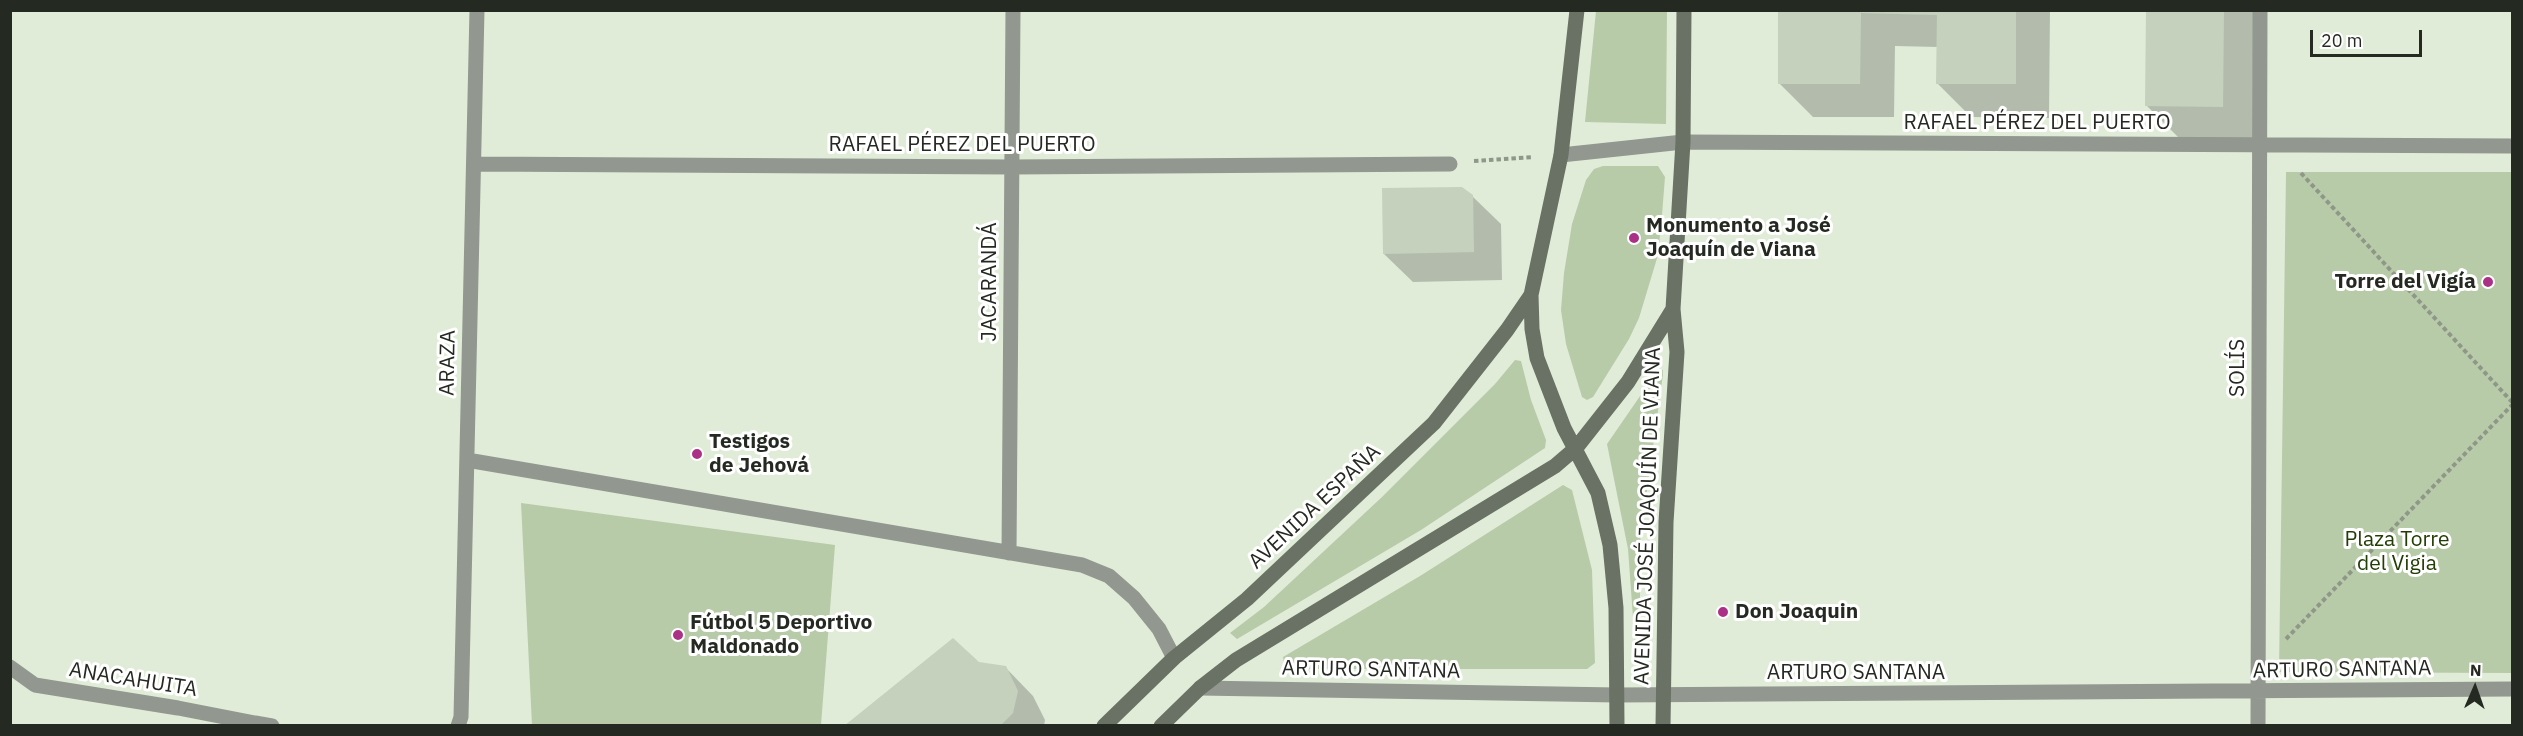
<!DOCTYPE html>
<meta charset="utf-8">
<style>
body{margin:0}
#map{position:relative;width:2523px;height:736px;overflow:hidden;background:#e0ecd7;font-family:"IBM Plex Sans",sans-serif}
canvas{display:block}
.frame{position:absolute;inset:0;border:12px solid #242921;pointer-events:none}
.north{position:absolute;left:2445px;top:658px;width:60px;height:60px;-webkit-text-stroke:4px #fff;paint-order:stroke;rotate:2deg;font-size:16px;font-weight:700;line-height:24px;text-align:center;color:#242921}
.north::after{content:'';display:block;margin:auto;width:21px;height:27px;background:#242921;clip-path:polygon(50% 0,100% 100%,50% 72%,0 100%)}
.scale{position:absolute;left:2310px;top:30px;width:112px;height:27px;box-sizing:border-box;border:3px solid #242921;border-top:0;padding-left:8px;font-size:18px;line-height:21px;white-space:nowrap;color:#242921;-webkit-text-stroke:4px #fff;paint-order:stroke}
</style>
<div id="map">
<canvas width="2523" height="736"></canvas>
<div class="frame"></div>
<div class="north">N</div>
<div class="scale">20 m</div>
</div>
<script>
const g = document.querySelector('canvas').getContext('2d');
g.lineJoin = 'round';
function paint(path, color) {
  g.fillStyle = color;
  g.fill(path, 'evenodd');
}
function toPath(rows) {
  const path = new Path2D();
  for (const r of rows) {
    path.moveTo(r[0], r[1]);
    for (let i = 2; i < r.length; i += 2) path.lineTo(r[i], r[i + 1]);
  }
  return path;
}
function stroke(path, color, width, dash) {
  g.strokeStyle = color;
  g.lineWidth = width;
  g.lineCap = dash ? 'butt' : 'round';
  g.setLineDash(dash || []);
  g.stroke(path);
}
function write(font, color, halo, rows, align = 'center') {
  g.font = font + ' "IBM Plex Sans",sans-serif';
  g.lineWidth = 6;
  g.setLineDash([]);
  g.textBaseline = 'middle';
  g.strokeStyle = halo;
  g.fillStyle = color;
  for (const [text, x, y, turn = 0] of rows) {
    g.save();
    g.translate(x, y);
    g.rotate((+turn || 0) * Math.PI / 180);
    g.textAlign = isNaN(turn) ? turn : align;
    if (halo) g.strokeText(text, 0, 0);
    g.fillText(text, 0, 0);
    g.restore();
  }
}
const green = toPath([
 [1596,11,1667,11,1666,124,1585,122],
 [1603,166,1658,166,1665,177,1662,215,1658,255,1639,318,1629,339,1593,397,1587,400,1582,397,1566,344,1561,310,1564,273,1572,224,1586,180,1594,169],
 [2286,172,2512,172,2512,673,2279,672],
 [1515,360,1521,361,1531,400,1546,440,1545,448,1421,530,1237,639,1230,633,1264,607,1382,497,1495,384],
 [1658,370,1663,370,1663,374,1640,542,1640,659,1636,659,1628,549,1607,444],
 [1563,485,1572,490,1592,570,1595,663,1587,669,1285,669,1283,657,1420,576],
 [521,503,835,545,821,725,532,725]
]);
const shadow = toPath([
 [1780,10,2050,10,2049,118,1971,117,1937,83,1938,47,1895,46,1894,117,1813,117,1779,83],
 [2148,10,2257,10,2256,140,2181,140,2147,106],
 [1472,196,1501,224,1502,280,1413,282,1384,254],
 [978,663,1005,667,1033,696,1045,720,1044,726,847,726]
]);
const building = toPath([
 [1778,10,2016,10,2016,84,1936,84,1937,15,1861,13,1860,84,1778,84],
 [2146,10,2224,10,2223,107,2145,106],
 [1462,187,1473,195,1474,252,1383,254,1382,188],
 [953,638,979,662,1006,666,1018,691,1013,713,1000,726,844,726]
]);
const path = toPath([
 [1474,161,1533,157],
 [2301,173,2512,402],
 [2286,639,2512,405]
]);
const minor = toPath([
 [1561,155,1683,142,2512,146],
 [474,164,1012,167,1450,164],
 [467,460,1082,565,1109,576,1134,598,1159,629,1174,658],
 [1009,553,1013,10],
 [10,667,35,685,178,708,255,723],
 [1200,688,1617,695,2512,689],
 [251,726,255,723,272,726],
 [458,726,461,717,477,10],
 [2258,726,2260,10]
]);
const secondary = toPath([
 [1577,10,1561,155,1531,295,1532,329,1537,358,1564,428,1598,493,1610,545,1616,608,1617,726],
 [1104,726,1174,658,1247,599,1434,423,1507,330,1531,295],
 [1161,726,1200,688,1236,660,1555,466,1576,448,1628,382,1673,309,1683,142,1684,10],
 [1663,726,1666,522,1677,352,1673,309]
]);
const markers = [
 [1634,238,6,"#aa3186"],
 [2488,282,6,"#aa3186"],
 [697,454,6,"#aa3186"],
 [1723,612,6,"#aa3186"],
 [678,635,6,"#aa3186"]
];
const streetNames = [
 ["RAFAEL PÉREZ DEL PUERTO",2037,123],
 ["RAFAEL PÉREZ DEL PUERTO",962,145],
 ["JACARANDÁ",990,282,-90],
 ["ARAZA",448,363,-89],
 ["SOLÍS",2238,368,-90],
 ["AVENIDA ESPAÑA",1315,507,-43],
 ["AVENIDA JOSÉ JOAQUÍN DE VIANA",1648,516,-88],
 ["ARTURO SANTANA",1371,670,1],
 ["ARTURO SANTANA",2342,670,-1],
 ["ARTURO SANTANA",1856,673],
 ["ANACAHUITA",133,680,9]
];
const poiNames = [
 ["Monumento a José",1646,226],
 ["Joaquín de Viana",1646,250],
 ["Torre del Vigía",2476,282,"right"],
 ["Testigos",709,442],
 ["de Jehová",709,466],
 ["Don Joaquin",1735,612],
 ["Fútbol 5 Deportivo",690,623],
 ["Maldonado",690,647]
];
const parkNames = [
 ["Plaza Torre",2397,540],
 ["del Vigia",2397,564]
];
paint(green, '#b7cba8');
paint(shadow, '#0003');
paint(building, '#c5d0bd');
stroke(path, '#8f9888', 4, [4.5, 3]);
stroke(minor, '#92978f', 15);
stroke(secondary, '#6a7165', 15);
for (const [x, y, r, color] of markers) {
  const dot = new Path2D();
  dot.arc(x, y, r, 0, 2 * Math.PI);
  g.fillStyle = color;
  g.fill(dot);
  stroke(dot, '#fff', 2);
}
write('21px', '#242921', '#fff', streetNames);
write('bold 21px', '#242921', '#fff', poiNames, 'left');
write('21px', '#233e04', '#fff', parkNames);
</script>
